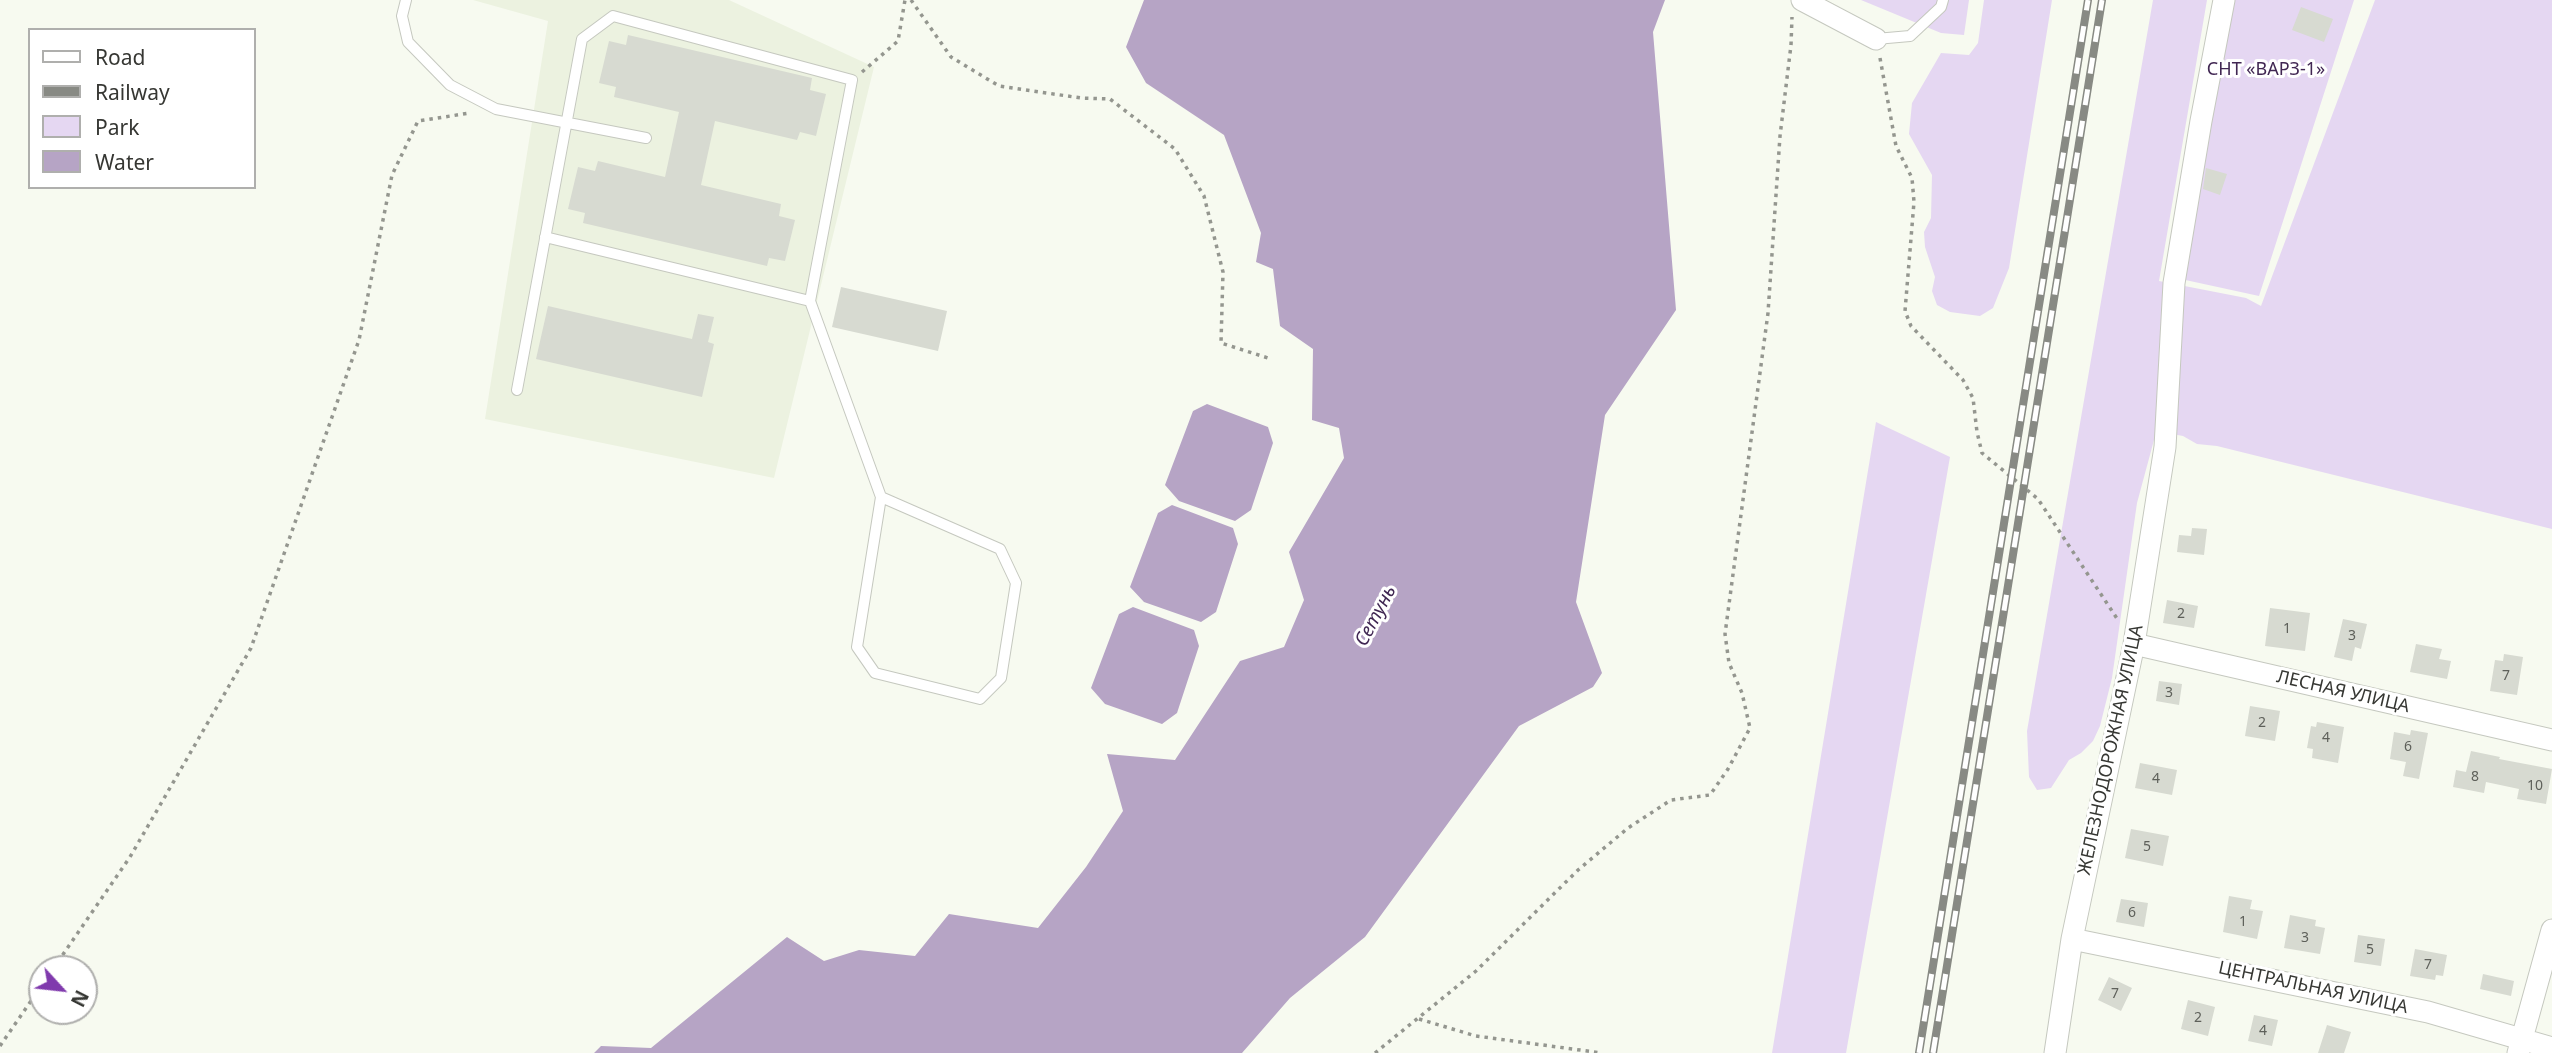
<!DOCTYPE html>
<meta charset="utf-8">
<style>
body{margin:0}
#map{position:relative;width:2552px;height:1053px;overflow:hidden;background:#f7faf0;font-family:"Noto Sans",sans-serif}
canvas{display:block}
.legend{position:absolute;left:28px;top:28px;width:228px;height:161px;box-sizing:border-box;background:#fff;border:2px solid #afafad;margin:0;padding:9px 12px;list-style:none;font-size:21px;color:#363733}
.legend li{display:flex;align-items:center;gap:14px;height:35px}
.legend b{width:35px;border:2px solid #afafad}
.north{position:absolute;left:28px;top:955px;width:70px;height:70px;box-sizing:border-box;background:#fff;border:2px solid #afafad;border-radius:50%;rotate:117deg;font-size:19px;font-weight:700;line-height:28px;text-align:center;color:#363733}
.north::after{content:'';display:block;margin:auto;width:24px;height:32px;background:#803aad;clip-path:polygon(50% 0,100% 100%,50% 72%,0 100%)}
</style>
<div id="map">
<canvas width="2552" height="1053"></canvas>
<ul class="legend">
<li><b style="height:9px;background:#fff"></b>Road</li>
<li><b style="height:9px;background:#888a84"></b>Railway</li>
<li><b style="height:19px;background:#e5d7f2"></b>Park</li>
<li><b style="height:19px;background:#b6a4c5"></b>Water</li>
</ul>
<div class="north">N</div>
</div>
<script>
const g = document.querySelector('canvas').getContext('2d');
g.lineJoin = 'round';
function paint(path, color) {
  g.fillStyle = color;
  g.fill(path, 'evenodd');
}
function toPath(rows) {
  const path = new Path2D();
  for (const r of rows) {
    path.moveTo(r[0], r[1]);
    for (let i = 2; i < r.length; i += 2) path.lineTo(r[i], r[i + 1]);
  }
  return path;
}
function stroke(path, color, width, dash) {
  g.strokeStyle = color;
  g.lineWidth = width;
  g.lineCap = dash ? 'butt' : 'round';
  g.setLineDash(dash || []);
  g.stroke(path);
}
function write(font, color, halo, rows, align = 'center') {
  g.font = font + ' "Noto Sans",sans-serif';
  g.lineWidth = 6;
  g.setLineDash([]);
  g.textBaseline = 'middle';
  g.strokeStyle = halo;
  g.fillStyle = color;
  for (const [text, x, y, turn = 0] of rows) {
    g.save();
    g.translate(x, y);
    g.rotate((+turn || 0) * Math.PI / 180);
    g.textAlign = isNaN(turn) ? turn : align;
    if (halo) g.strokeText(text, 0, 0);
    g.fillText(text, 0, 0);
    g.restore();
  }
}
const built = toPath([
 [473,0,729,0,874,67,774,478,485,419,548,21]
]);
const green = toPath([
 [1861,0,1969,0,1964,35,1941,33],
 [1984,0,2052,0,2009,268,1993,308,1980,316,1950,312,1937,305,1932,291,1935,277,1925,247,1924,232,1931,218,1932,175,1909,134,1912,103,1941,53,1969,55,1978,43],
 [2153,0,2207,0,2159,281,2246,298,2261,306,2375,0,2552,0,2552,529,2217,446,2197,444,2183,436,2167,433,2154,440,2137,503,2112,678,2100,726,2093,741,2081,753,2069,760,2051,788,2037,790,2029,777,2027,731],
 [2216,0,2354,0,2259,296,2167,276],
 [1876,422,1950,457,1846,1053,1772,1053]
]);
const water = toPath([
 [1144,0,1665,0,1653,32,1676,310,1605,415,1576,602,1602,673,1593,687,1519,726,1365,937,1290,998,1242,1053,594,1053,601,1046,651,1048,787,937,824,961,859,950,915,956,949,914,1038,928,1086,867,1123,811,1107,754,1175,760,1240,661,1284,647,1304,600,1289,552,1344,458,1339,428,1312,420,1313,349,1280,326,1273,269,1256,262,1261,233,1224,135,1146,83,1126,47],
 [1207,404,1268,427,1273,443,1251,510,1235,521,1179,501,1165,485,1193,411],
 [1172,505,1233,528,1238,544,1216,612,1201,622,1144,602,1130,587,1158,513],
 [1133,607,1194,630,1199,646,1177,713,1162,724,1105,704,1091,688,1119,614]
]);
const building = toPath([
 [2301,7,2333,19,2324,42,2292,30],
 [628,35,812,78,810,90,826,94,816,136,800,132,797,140,715,121,701,185,781,204,779,216,795,220,785,261,769,258,767,266,583,223,585,213,568,209,578,167,595,171,598,161,665,177,679,112,614,97,616,87,599,83,609,41,626,45],
 [2206,168,2227,174,2220,195,2203,189],
 [841,287,947,311,938,351,832,327],
 [548,306,692,339,698,314,714,317,708,342,714,344,702,397,536,359],
 [2192,528,2207,529,2204,555,2177,552,2179,535,2191,536],
 [2167,600,2198,606,2194,628,2163,623],
 [2270,608,2310,613,2305,651,2265,646],
 [2343,619,2367,624,2361,649,2355,647,2352,661,2334,657],
 [2416,644,2442,649,2439,659,2451,661,2447,679,2410,672],
 [2504,654,2523,657,2517,695,2490,691,2495,660,2503,661],
 [2159,681,2182,684,2179,705,2156,701],
 [2250,706,2280,711,2275,741,2245,736],
 [2317,722,2344,727,2338,763,2312,758,2313,749,2307,748,2311,726,2316,727],
 [2411,730,2428,733,2419,779,2403,776,2406,762,2390,759,2394,732,2410,735],
 [2471,751,2500,757,2499,759,2552,769,2546,804,2517,799,2519,789,2486,782,2484,793,2453,787,2456,770,2466,772],
 [2140,763,2177,770,2172,795,2135,788],
 [2131,829,2169,836,2163,866,2125,858],
 [2229,896,2252,900,2250,909,2263,911,2257,939,2223,932],
 [2121,899,2148,903,2144,927,2116,922],
 [2290,915,2316,920,2315,926,2325,928,2320,954,2284,948],
 [2358,935,2385,939,2381,966,2354,962],
 [2415,949,2447,955,2443,976,2436,975,2435,980,2410,976],
 [2483,974,2514,981,2511,996,2480,989],
 [2109,977,2132,988,2121,1011,2098,1000],
 [2188,1000,2215,1007,2208,1036,2181,1029],
 [2254,1015,2278,1020,2272,1046,2248,1041],
 [2327,1025,2351,1032,2344,1053,2318,1053]
]);
const path = toPath([
 [911,0,951,57,999,86,1081,98,1110,99,1175,149,1204,196,1223,272,1221,343,1268,358],
 [1880,58,1896,146,1912,178,1914,202,1905,311,1911,326,1963,380,1973,398,1977,432,1982,453,2038,499,2118,620],
 [862,72,898,41,905,0],
 [53,969,130,857,251,648,359,340,392,175,418,121,470,113],
 [1419,1019,1476,1036,1602,1053],
 [0,1046,42,985],
 [1375,1053,1476,971,1578,870,1628,828,1671,800,1710,795,1728,769,1750,728,1742,693,1729,663,1725,634,1768,313,1780,136,1791,45,1792,17]
]);
const lane = toPath([
 [406,0,402,16,408,42,450,85,496,109,646,138],
 [1876,39,1910,36,1941,7,1943,0],
 [810,301,881,497,857,647,875,673,980,699,1001,678,1016,583,1000,549,881,497],
 [517,390,582,39,613,16,852,80,810,301,545,237]
]);
const street = toPath([
 [1802,0,1876,39],
 [2134,644,2552,740],
 [2072,939,2428,1012,2552,1048],
 [2055,1053,2072,939,2134,644,2165,447,2174,283,2201,121,2224,0],
 [2518,1053,2552,930]
]);
const rail = toPath([
 [1919,1053,2088,0],
 [1933,1053,2102,0]
]);
const numberNames = [
 ["2",2181,614],
 ["1",2287,629],
 ["3",2352,636],
 ["7",2506,676],
 ["3",2169,693],
 ["2",2262,723],
 ["4",2326,738],
 ["6",2408,747],
 ["8",2475,777],
 ["4",2156,779],
 ["10",2535,786],
 ["5",2147,847],
 ["6",2132,913],
 ["1",2243,922],
 ["3",2305,938],
 ["5",2370,950],
 ["7",2428,965],
 ["7",2115,994],
 ["2",2198,1018],
 ["4",2263,1031]
];
const parkNames = [
 ["СНТ «ВАРЗ-1»",2266,70]
];
const streetNames = [
 ["ЛЕСНАЯ УЛИЦА",2343,692,13],
 ["ЖЕЛЕЗНОДОРОЖНАЯ УЛИЦА",2111,750,-78],
 ["ЦЕНТРАЛЬНАЯ УЛИЦА",2313,988,12]
];
const waterNames = [
 ["Сетунь",1376,616,-62]
];
paint(built, '#ecf2e0');
paint(green, '#e5d7f2');
paint(water, '#b6a4c5');
paint(building, '#d7dad1');
stroke(lane, '#c5c8bf', 12);
stroke(street, '#c5c8bf', 23);
stroke(path, '#94968f', 3.5, [3.5, 5]);
stroke(lane, '#fff', 10);
stroke(street, '#fff', 21);
stroke(rail, '#888a84', 8);
stroke(rail, '#fff', 5, [16]);
write('14px', '#5e605a', null, numberNames);
write('18px', '#412753', '#fff', parkNames);
write('18px', '#363733', '#fff', streetNames);
write('italic 19px', '#402753', '#fff', waterNames);
</script>
